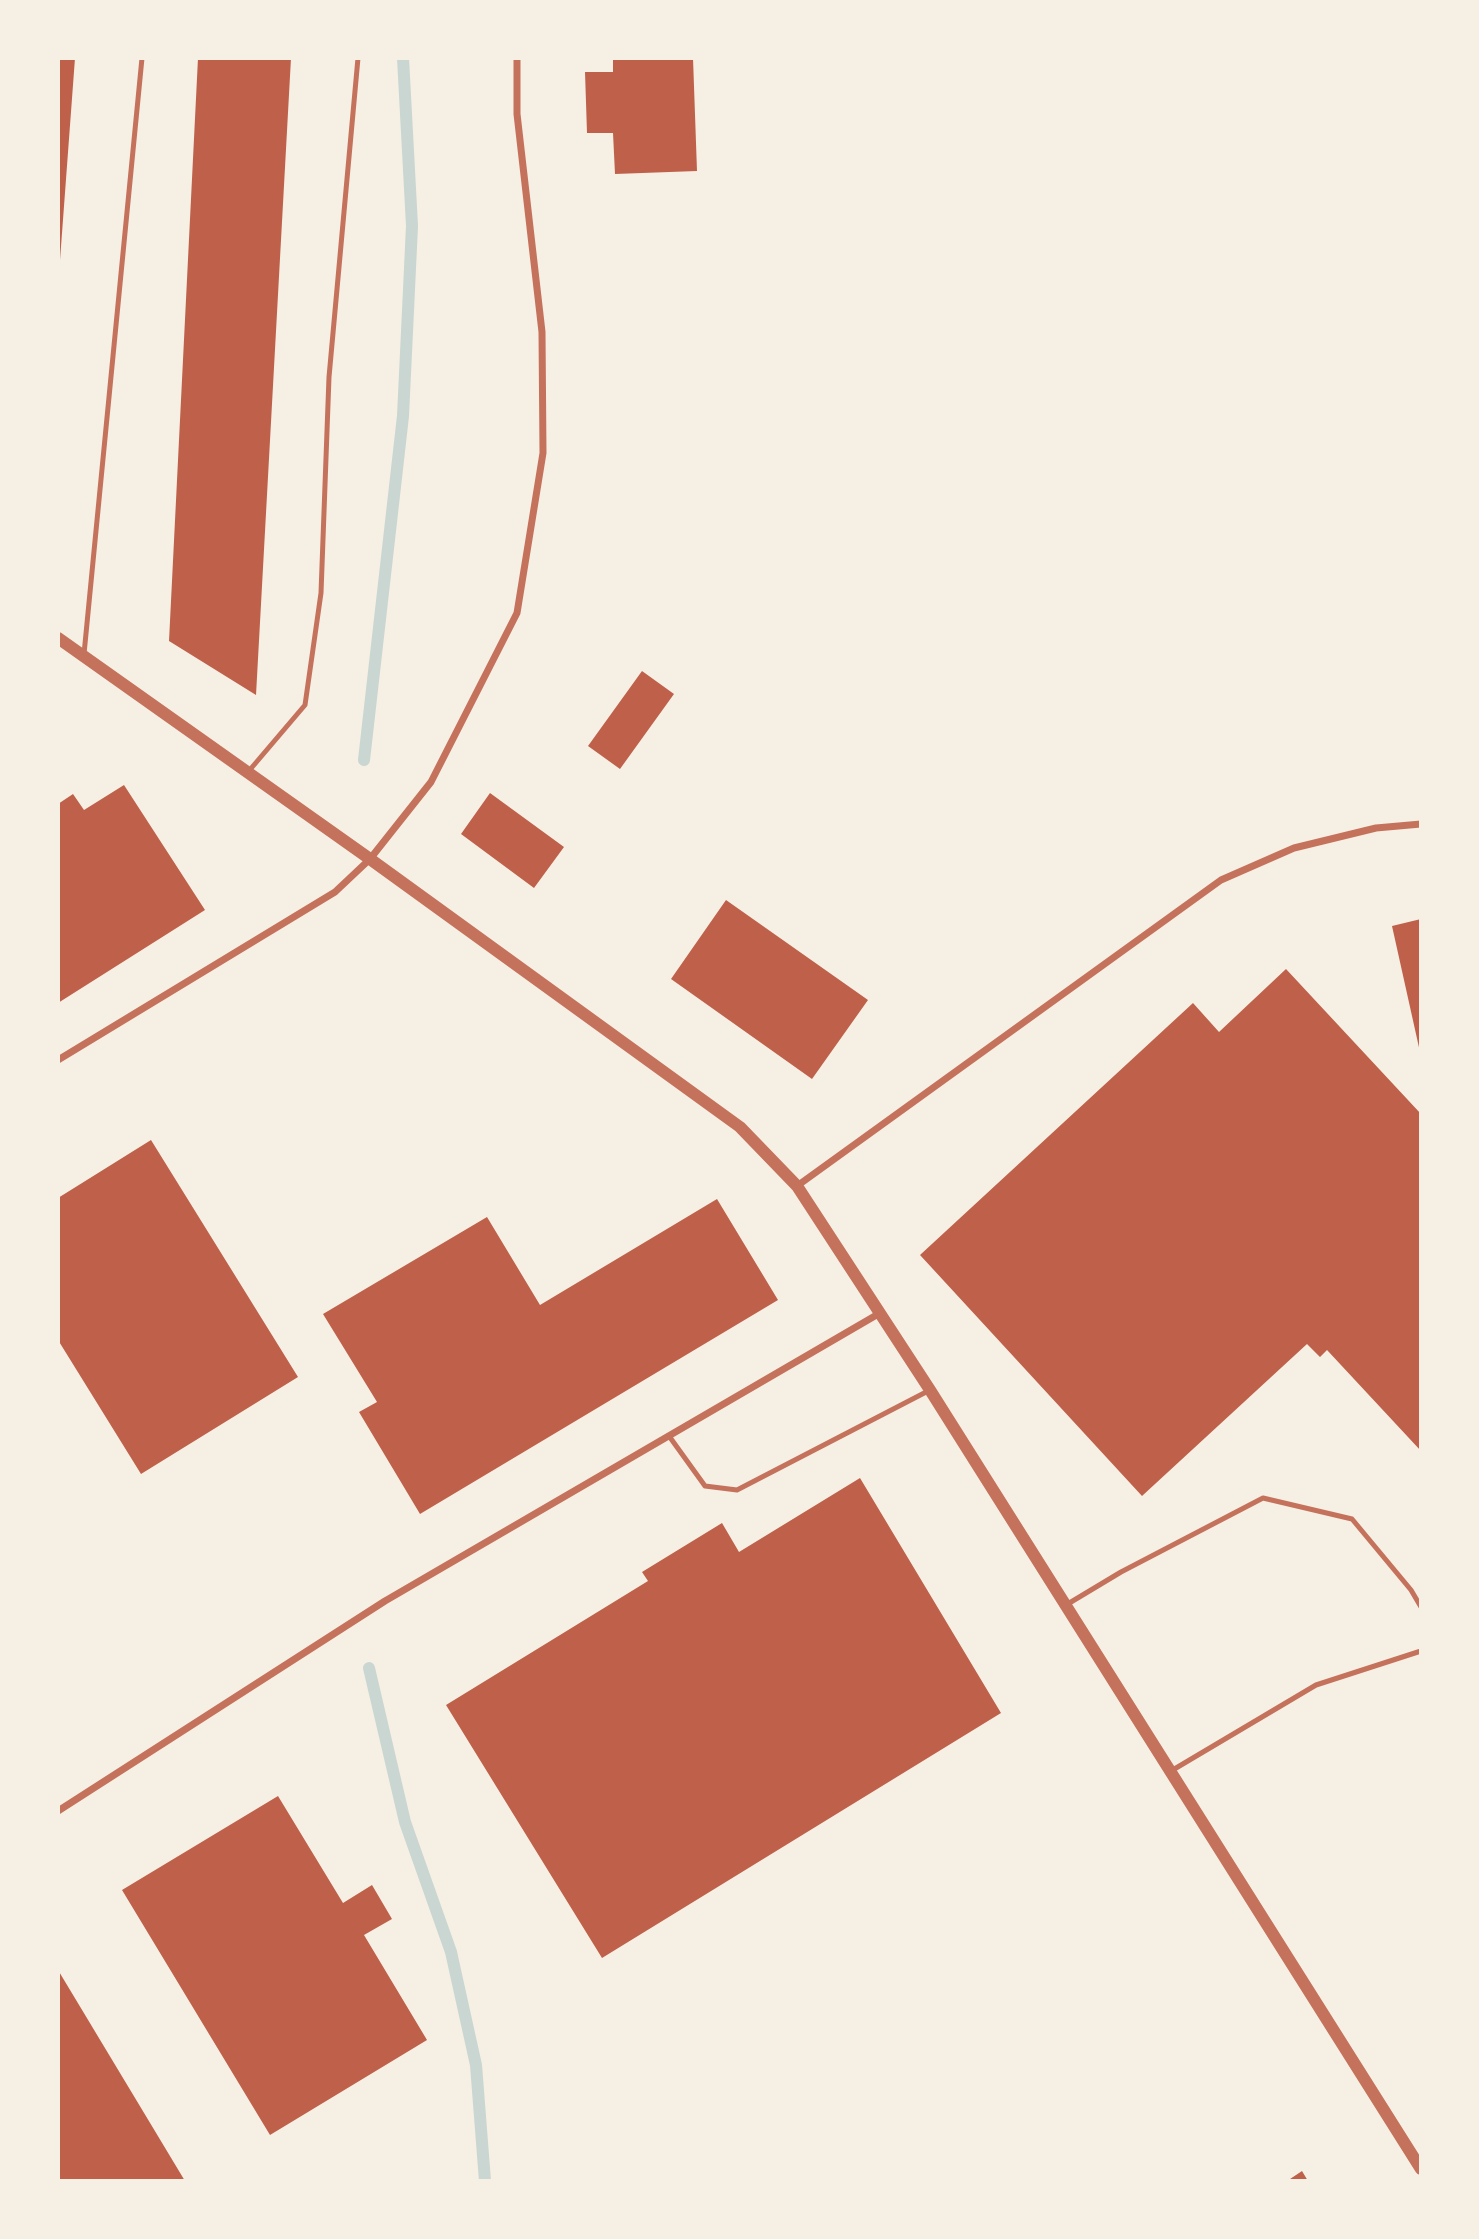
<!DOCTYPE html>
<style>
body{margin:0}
#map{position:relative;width:1479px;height:2239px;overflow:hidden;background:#f6efe4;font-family:Ubuntu,sans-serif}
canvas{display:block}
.frame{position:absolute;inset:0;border:60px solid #f6efe4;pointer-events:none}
</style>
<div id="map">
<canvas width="1479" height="2239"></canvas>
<div class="frame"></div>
</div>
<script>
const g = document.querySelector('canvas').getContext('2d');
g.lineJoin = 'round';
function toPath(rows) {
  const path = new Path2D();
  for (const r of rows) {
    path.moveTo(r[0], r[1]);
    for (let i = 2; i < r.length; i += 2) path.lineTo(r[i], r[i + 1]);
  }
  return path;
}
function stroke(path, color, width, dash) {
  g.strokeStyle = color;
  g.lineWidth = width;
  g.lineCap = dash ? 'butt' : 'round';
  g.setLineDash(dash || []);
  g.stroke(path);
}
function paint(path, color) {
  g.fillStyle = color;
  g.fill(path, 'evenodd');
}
const stream = toPath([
 [364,760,403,416,412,226,403,58],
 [369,1668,405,1822,451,1952,476,2065,485,2181]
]);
const building = toPath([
 [58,58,75,58,60,260,58,259],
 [198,58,291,58,256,695,169,641],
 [613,58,693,58,697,171,615,174,613,133,587,133,585,72,613,72],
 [642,671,674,694,620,769,588,746],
 [124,785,205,910,58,1003,58,804,73,794,84,810],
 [490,793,564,847,534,888,461,834],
 [726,900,868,1000,812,1079,671,979],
 [1421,919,1421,1052,1420,1052,1392,926],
 [1286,969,1421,1114,1421,1451,1327,1350,1320,1357,1307,1344,1142,1496,920,1255,1193,1003,1219,1032],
 [151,1140,298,1377,141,1474,58,1340,58,1198],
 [717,1199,778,1300,420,1514,359,1412,377,1402,323,1314,487,1217,540,1305],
 [860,1478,1001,1713,602,1958,446,1705,648,1581,642,1572,722,1523,739,1552],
 [278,1796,343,1903,372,1885,392,1919,364,1935,427,2040,270,2135,122,1890],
 [58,1970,185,2181,58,2181],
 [1302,2171,1308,2181,1287,2181]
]);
const service = toPath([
 [84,654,142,58],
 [248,772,305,705,321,593,329,377,358,58],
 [669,1436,705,1486,737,1490,930,1390],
 [1066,1605,1121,1572,1263,1498,1352,1519,1411,1590,1421,1607],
 [1171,1771,1316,1685,1421,1651]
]);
const minor = toPath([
 [58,1060,335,892,370,859,431,782,517,613,543,453,542,332,517,114,517,58],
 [797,1186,1221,880,1294,848,1376,828,1421,824],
 [58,1811,385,1601,880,1313]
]);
const tertiary = toPath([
 [58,638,370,859,740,1127,797,1186,930,1390,1421,2169]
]);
stroke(stream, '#c9d6d2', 12);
paint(building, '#bf614a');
stroke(service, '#c5725c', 5);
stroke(minor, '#c5725c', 7);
stroke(tertiary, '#c5725c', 12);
</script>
